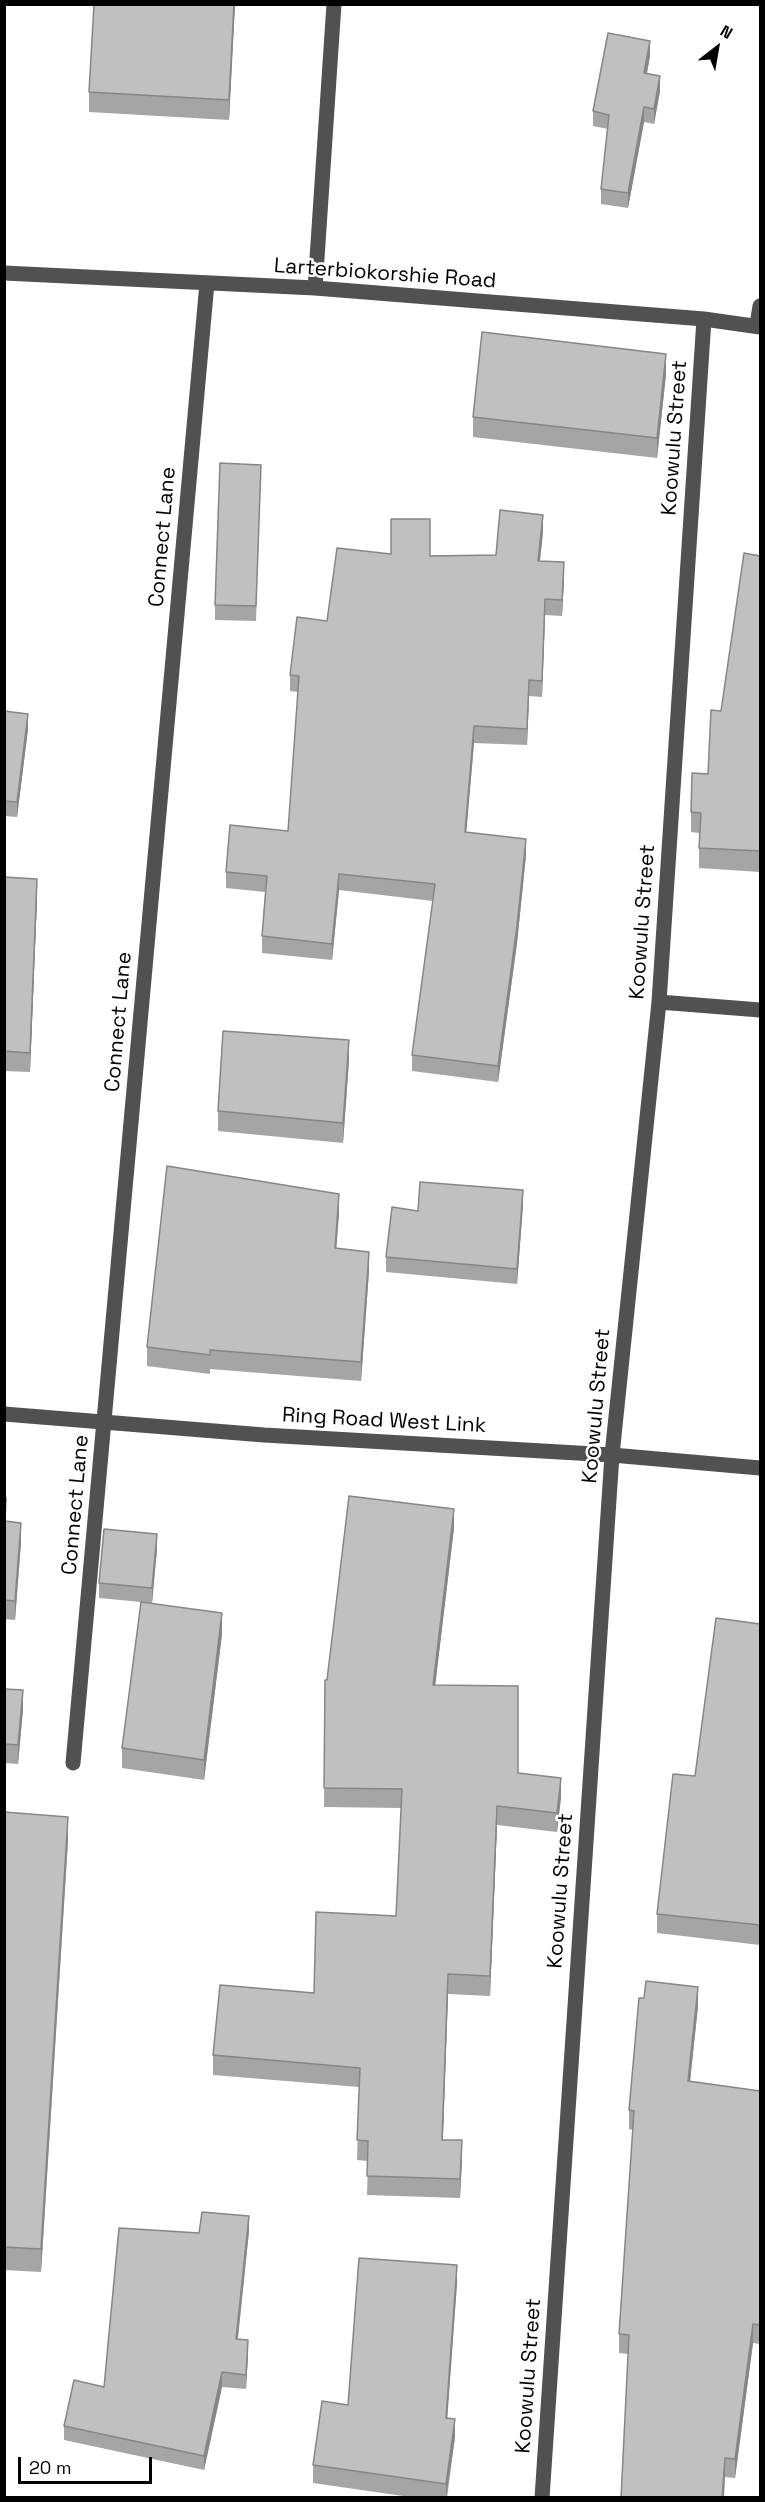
<!DOCTYPE html>
<style>
body{margin:0}
#map{position:relative;width:765px;height:2502px;overflow:hidden;background:#fff;font-family:"Space Grotesk",sans-serif}
canvas{display:block}
.frame{position:absolute;inset:0;border:6px solid #000;pointer-events:none}
.north{position:absolute;left:687px;top:18px;width:60px;height:60px;-webkit-text-stroke:4px #fff;paint-order:stroke;rotate:31deg;font-size:16px;font-weight:700;line-height:24px;text-align:center;color:#000}
.north::after{content:'';display:block;margin:auto;width:21px;height:27px;background:#000;clip-path:polygon(50% 0,100% 100%,50% 72%,0 100%)}
.scale{position:absolute;left:18px;top:2457px;width:134px;height:27px;box-sizing:border-box;border:3px solid #000;border-top:0;padding-left:8px;font-size:18px;line-height:21px;white-space:nowrap;color:#000;-webkit-text-stroke:4px #fff;paint-order:stroke}
</style>
<div id="map">
<canvas width="765" height="2502"></canvas>
<div class="frame"></div>
<div class="north">N</div>
<div class="scale">20 m</div>
</div>
<script>
const g = document.querySelector('canvas').getContext('2d');
g.lineJoin = 'round';
function toPath(rows) {
  const path = new Path2D();
  for (const r of rows) {
    path.moveTo(r[0], r[1]);
    for (let i = 2; i < r.length; i += 2) path.lineTo(r[i], r[i + 1]);
  }
  return path;
}
function stroke(path, color, width, dash) {
  g.strokeStyle = color;
  g.lineWidth = width;
  g.lineCap = dash ? 'butt' : 'round';
  g.setLineDash(dash || []);
  g.stroke(path);
}
function paint(path, color) {
  g.fillStyle = color;
  g.fill(path, 'evenodd');
}
function write(font, color, halo, rows, align = 'center') {
  g.font = font + ' "Space Grotesk",sans-serif';
  g.lineWidth = 5;
  g.setLineDash([]);
  g.textBaseline = 'middle';
  g.strokeStyle = halo;
  g.fillStyle = color;
  for (const [text, x, y, turn = 0] of rows) {
    g.save();
    g.translate(x, y);
    g.rotate((+turn || 0) * Math.PI / 180);
    g.textAlign = isNaN(turn) ? turn : align;
    if (halo) g.strokeText(text, 0, 0);
    g.fillText(text, 0, 0);
    g.restore();
  }
}
const minor = toPath([
 [4,273,315,288,704,319,760,327],
 [315,288,334,4],
 [757,325,760,306],
 [659,1002,760,1010],
 [4,1414,264,1435,612,1455,760,1468],
 [73,1763,207,283],
 [542,2498,612,1455,659,1002,704,319]
]);
const wall = toPath([
 [94,4,235,4,229,120,89,112,89,92],
 [650,56,647,73,660,91,654,124,644,122,628,208,601,204,601,189,608,129,593,126,593,111],
 [666,374,657,458,473,437,473,417],
 [261,465,256,621,215,620,215,605],
 [543,532,540,561,564,579,562,616,545,615,542,697,529,696,527,745,474,743,466,832,526,855,517,943,498,1082,412,1071,412,1055,433,901,339,890,332,960,262,953,262,936,265,892,226,888,226,872,288,831,298,692,290,691,290,675,327,621,391,554,430,556,496,555],
 [760,556,760,872,699,868,699,833,691,832,691,812,708,774,721,711],
 [4,711,28,729,17,817,4,816],
 [4,877,37,899,30,1072,4,1071],
 [349,1060,343,1143,218,1131,218,1111],
 [523,1205,517,1284,386,1272,386,1257,418,1211],
 [339,1213,336,1248,369,1271,361,1381,210,1369,210,1374,147,1366,147,1347],
 [4,1498,6,1521,21,1542,15,1620,4,1619],
 [454,1528,435,1685,518,1773,561,1797,557,1832,497,1825,490,1996,448,1994,443,2140,462,2159,460,2198,367,2195,368,2161,357,2160,359,2087,213,2075,213,2055,314,1993,396,1916,401,1808,324,1807,325,1680,327,1680],
 [157,1549,152,1603,99,1598,99,1583],
 [760,1624,760,1945,657,1933,657,1914,695,1776],
 [222,1634,204,1780,122,1768,122,1748],
 [4,1689,23,1709,18,1764,4,1763],
 [4,1812,68,1840,41,2272,4,2270],
 [698,2006,690,2081,760,2091,760,2344,753,2343,735,2478,725,2477,628,2354,619,2353,619,2334,633,2130,629,2129,629,2110],
 [249,2231,238,2339,248,2354,246,2389,222,2387,204,2470,64,2440,64,2426,104,2387,199,2233],
 [457,2283,447,2418,455,2437,447,2498,417,2498,313,2483,313,2465,348,2405]
]);
const shadedWall = toPath([
 [234,4,235,4,229,120,229,100],
 [650,41,650,56,644,88,644,73],
 [660,76,660,91,654,124,654,109],
 [644,107,644,122,628,208,628,193],
 [666,354,666,374,657,458,657,438],
 [543,515,543,532,538,577,538,561],
 [564,562,564,579,562,616,562,600],
 [545,599,545,615,542,697,542,681],
 [529,680,529,696,527,745,527,729],
 [28,714,28,729,17,817,17,802],
 [474,726,474,743,465,848,465,832],
 [526,839,526,855,517,943,498,1082,498,1066],
 [339,874,339,890,332,960,332,944],
 [37,879,37,899,30,1072,30,1053],
 [349,1040,349,1060,343,1143,343,1123],
 [523,1190,523,1205,517,1284,517,1269],
 [339,1194,339,1213,335,1267,335,1248],
 [369,1252,369,1271,361,1381,361,1362],
 [454,1509,454,1528,433,1704,433,1685],
 [21,1523,21,1542,15,1620,15,1601],
 [157,1534,157,1549,152,1603,152,1588],
 [222,1613,222,1634,204,1780,204,1760],
 [23,1690,23,1709,18,1764,18,1745],
 [561,1778,561,1797,557,1832,557,1813],
 [497,1806,497,1825,490,1996,490,1976],
 [68,1817,68,1840,41,2272,41,2249],
 [448,1974,448,1994,442,2159,442,2140],
 [698,1987,698,2006,688,2100,688,2081],
 [462,2140,462,2159,460,2198,460,2179],
 [249,2216,249,2231,236,2353,236,2339],
 [457,2265,457,2283,446,2436,446,2418],
 [753,2324,753,2343,735,2478,735,2459],
 [248,2340,248,2354,246,2389,246,2375],
 [222,2372,222,2387,204,2470,204,2456],
 [455,2419,455,2437,446,2498,446,2484],
 [725,2458,725,2477,724,2498,722,2498]
]);
const building = toPath([
 [94,4,234,4,229,100,89,92,94,4],
 [608,33,650,41,644,73,660,76,654,109,644,107,628,193,601,189,609,115,593,111,608,33],
 [482,332,666,354,657,438,473,417,482,332],
 [220,463,261,465,256,606,215,605,220,463],
 [500,510,543,515,538,561,564,562,562,600,545,599,542,681,529,680,527,729,474,726,465,832,526,839,517,926,498,1066,412,1055,435,884,339,874,332,944,262,936,267,876,226,872,230,825,288,831,299,676,290,675,297,617,327,621,337,548,391,554,391,519,430,519,430,556,496,555,500,510],
 [744,553,760,556,760,851,699,848,701,813,691,812,692,773,708,774,711,710,721,711,744,553],
 [4,711,28,714,17,802,4,801,4,711],
 [4,877,37,879,30,1053,4,1051,4,877],
 [223,1031,349,1040,343,1123,218,1111,223,1031],
 [167,1166,339,1194,335,1248,369,1252,361,1362,210,1350,210,1355,147,1347,167,1166],
 [420,1182,523,1190,517,1269,386,1257,392,1207,418,1211,420,1182],
 [349,1496,454,1509,433,1685,518,1686,518,1773,561,1778,557,1813,497,1806,490,1976,448,1974,442,2140,462,2140,460,2179,367,2176,368,2141,357,2140,360,2068,213,2055,220,1985,314,1993,316,1912,396,1916,402,1789,324,1788,325,1680,327,1680,349,1496],
 [4,1498,6,1498,5,1521,21,1523,15,1601,4,1600,4,1498],
 [104,1529,157,1534,152,1588,99,1583,104,1529],
 [141,1602,222,1613,204,1760,122,1748,141,1602],
 [716,1618,760,1624,760,1925,657,1914,673,1774,695,1776,716,1618],
 [4,1689,23,1690,18,1745,4,1744,4,1689],
 [4,1812,68,1817,41,2249,4,2247,4,1812],
 [646,1981,698,1987,688,2081,760,2091,760,2325,753,2324,735,2459,725,2458,722,2498,621,2498,629,2335,619,2334,634,2111,629,2110,639,1998,644,1998,646,1981],
 [202,2212,249,2216,236,2339,248,2340,246,2375,222,2372,204,2456,64,2426,74,2380,104,2387,119,2228,199,2233,202,2212],
 [359,2258,457,2265,446,2418,455,2419,446,2484,313,2465,322,2401,348,2405,359,2258]
]);
const streetNames = [
 ["Larterbiokorshie Road",385,274,4],
 ["Koowulu Street",675,438,-86],
 ["Connect Lane",163,537,-85],
 ["Koowulu Street",643,922,-86],
 ["Connect Lane",119,1022,-85],
 ["Koowulu Street",597,1406,-85],
 ["Ring Road West Link",384,1421,3],
 ["Connect Lane",76,1505,-85],
 ["Koowulu Street",561,1891,-86],
 ["Koowulu Street",529,2376,-86]
];
stroke(minor, '#515151', 15);
paint(wall, '#a5a5a5');
paint(shadedWall, '#868686');
paint(building, '#c0c0c0');
stroke(building, '#868686', 1.5);
write('21px', '#000', '#fff', streetNames);
</script>
